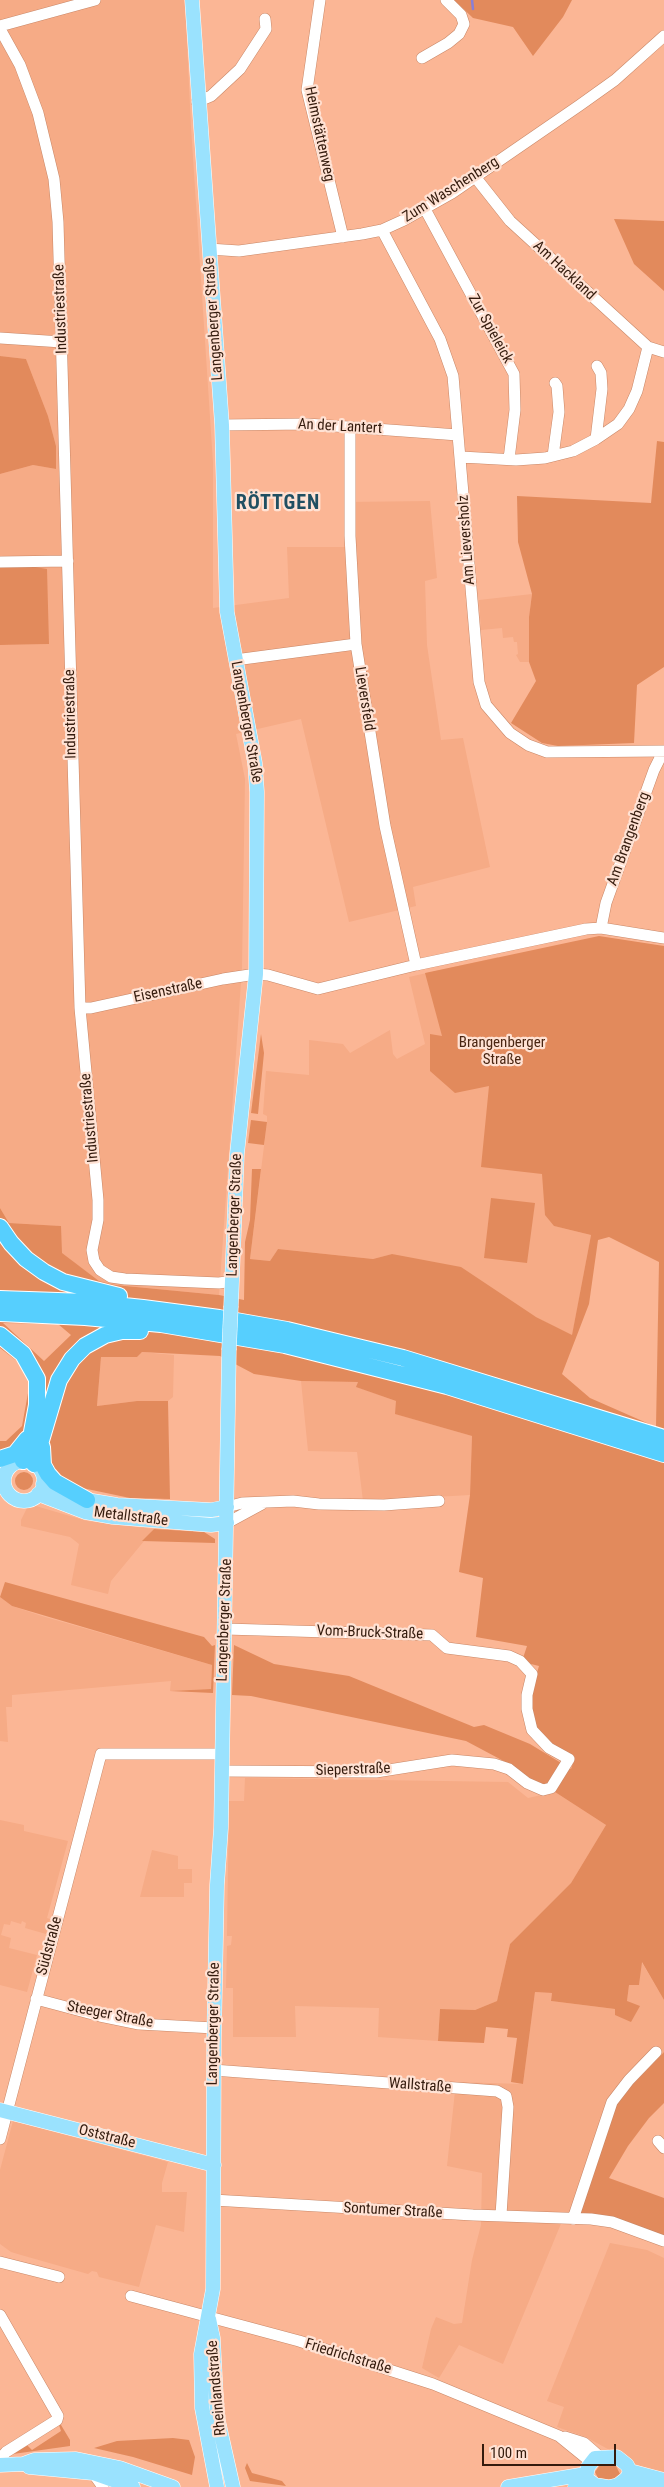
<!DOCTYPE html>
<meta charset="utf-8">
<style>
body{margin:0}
#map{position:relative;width:664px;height:2487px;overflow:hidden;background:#fbb695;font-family:"Roboto Condensed",sans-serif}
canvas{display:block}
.scale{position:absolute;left:482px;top:2444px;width:134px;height:22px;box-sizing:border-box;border:2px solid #341b0d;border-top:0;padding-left:6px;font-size:15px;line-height:18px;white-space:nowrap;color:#341b0d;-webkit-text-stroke:4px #ffe2d4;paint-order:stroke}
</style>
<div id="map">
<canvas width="664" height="2487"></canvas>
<div class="scale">100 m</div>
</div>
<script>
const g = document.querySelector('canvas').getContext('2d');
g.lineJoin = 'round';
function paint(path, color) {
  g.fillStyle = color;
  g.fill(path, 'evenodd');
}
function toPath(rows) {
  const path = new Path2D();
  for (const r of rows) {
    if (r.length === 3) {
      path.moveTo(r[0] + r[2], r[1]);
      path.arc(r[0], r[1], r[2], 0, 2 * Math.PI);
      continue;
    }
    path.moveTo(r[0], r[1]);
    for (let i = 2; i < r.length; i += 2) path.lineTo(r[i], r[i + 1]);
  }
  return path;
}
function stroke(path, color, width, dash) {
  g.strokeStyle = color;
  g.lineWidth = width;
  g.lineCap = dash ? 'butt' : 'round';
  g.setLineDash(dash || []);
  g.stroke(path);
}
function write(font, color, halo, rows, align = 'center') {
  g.font = font + ' "Roboto Condensed",sans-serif';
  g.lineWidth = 4.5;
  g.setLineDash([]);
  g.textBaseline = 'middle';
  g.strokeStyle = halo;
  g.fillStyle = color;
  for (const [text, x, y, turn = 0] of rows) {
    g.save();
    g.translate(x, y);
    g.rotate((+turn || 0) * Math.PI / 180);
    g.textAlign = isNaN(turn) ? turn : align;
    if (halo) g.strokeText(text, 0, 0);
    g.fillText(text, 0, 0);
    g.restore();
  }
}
const built = toPath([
 [0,0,185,0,191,127,213,463,213,608,289,598,287,547,346,547,345,502,430,501,437,578,425,581,427,645,441,740,463,738,490,867,413,887,416,906,349,922,301,719,236,734,245,779,242,968,219,1295,115,1285,99,1281,61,1253,61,1226,9,1223,0,1208,0,645,49,644,0,561,0,474,33,465,56,469,56,446,48,416,26,359,0,356],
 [532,594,529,617,529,662,520,662,516,655,518,654,517,642,514,642,513,637,503,638,502,628,481,630,479,600],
 [498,957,490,1069,543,1174,554,1226,591,1235,572,1336,536,1317,392,1254,373,1259,278,1249,270,1261,250,1259,267,1122,267,1116,263,1114,266,1071,309,1075,309,1040,343,1044,350,1053,390,1030,393,1054,397,1059,425,1044,409,977],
 [142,1352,174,1355,173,1397,168,1401,137,1401,97,1406,101,1357,137,1357],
 [301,1381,358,1382,357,1387,396,1401,396,1414,472,1436,470,1495,363,1501,357,1452,308,1451],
 [29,1504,87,1521,154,1529,111,1581,108,1594,71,1585,79,1544,70,1537,21,1526,21,1520],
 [0,1597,12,1606,42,1616,212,1665,211,1689,170,1691,171,1681,12,1695,12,1707,6,1707,8,1742,0,1741],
 [245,1778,508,1782,528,1798,555,1792,606,1825,571,1883,510,1944,497,2001,475,2010,440,2009,438,2041,378,2037,379,2008,295,2006,296,2037,233,2037,233,1988,226,1988,227,1946,231,1945,232,1936,227,1936,229,1801,244,1801],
 [0,1820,24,1825,24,1831,68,1841,47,1918,50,1919,46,1934,25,1928,26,1923,22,1921,21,1924,11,1921,10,1925,4,1924,1,1935,11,1938,9,1948,37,1955,27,1992,0,1985],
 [152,1850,178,1856,178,1869,192,1869,192,1883,184,1883,184,1897,140,1897],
 [641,1961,664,2000,664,2052,641,2074,578,2215,565,2214,503,2364,459,2345,439,2378,422,2368,431,2329,436,2317,454,2324,462,2323,472,2260,481,2225,482,2173,447,2166,456,2082,523,2084,535,1992,552,1993,551,2001,615,2009,627,2001,629,1985,639,1985],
 [13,2121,168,2162,162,2183,162,2192,187,2192,184,2232,156,2225,139,2287,99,2277,97,2272,92,2271,88,2274,21,2255,11,2252,0,2244,0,2170],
 [610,2243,647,2250,664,2258,664,2474,635,2464,586,2437,557,2427,564,2407,547,2401]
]);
const green = toPath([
 [454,0,572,0,563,17,533,56,513,27,473,18],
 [614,219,664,221,664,291,634,264],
 [0,356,26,359,48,416,56,446,56,469,33,465,0,474],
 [657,441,664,442,664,667,637,685,634,743,558,746,542,743,511,723,536,681,529,662,529,617,532,594,518,542,517,496,651,503],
 [0,561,47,569,49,644,0,645],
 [599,936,664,946,664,2000,642,1962,639,1985,629,1985,627,2001,640,2006,631,2022,615,2015,615,2009,551,2001,552,1993,535,1992,523,2084,511,2082,517,2038,507,2037,508,2029,486,2027,484,2043,438,2041,440,2009,475,2010,497,2001,510,1944,571,1883,606,1825,555,1792,539,1786,513,1766,466,1741,251,1696,232,1695,234,1645,274,1664,349,1676,474,1727,484,1725,530,1744,571,1769,575,1757,563,1754,535,1729,530,1696,539,1666,527,1663,523,1658,527,1646,476,1637,483,1578,459,1572,470,1495,472,1436,395,1414,396,1401,356,1387,358,1382,301,1381,254,1374,220,1356,142,1352,137,1357,101,1357,97,1406,137,1401,168,1401,170,1499,130,1498,68,1485,55,1473,48,1457,0,1459,0,1441,6,1441,22,1426,30,1382,17,1361,0,1348,0,1208,9,1223,61,1226,62,1253,99,1281,115,1285,219,1295,244,1300,245,1242,250,1220,252,1169,261,1169,250,1259,270,1261,278,1249,373,1259,392,1254,461,1267,536,1317,572,1335,591,1235,554,1226,545,1215,542,1174,481,1167,489,1086,455,1093,430,1071,430,1034,442,1036,425,973],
 [609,1237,659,1262,656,1427,590,1398,562,1374,589,1304,598,1240],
 [3,1323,58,1324,71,1335,44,1361],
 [261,1034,264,1053,258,1114,251,1113],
 [251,1120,267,1122,264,1145,248,1143],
 [491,1198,535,1203,527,1263,484,1258],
 [24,1481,9],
 [154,1529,204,1532,215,1539,215,1543,142,1541],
 [5,1582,204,1637,212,1646,215,1645,213,1693,170,1691,211,1689,212,1665,12,1606,0,1597],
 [664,2052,664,2103,649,2118,628,2146,609,2178,664,2198,664,2237,578,2215,616,2102],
 [59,2425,61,2425,70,2440,70,2446,13,2454,27,2445,32,2450,61,2431],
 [173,2438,189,2440,195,2457,192,2475,133,2457,94,2448,117,2441],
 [247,2463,252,2473,282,2481,286,2486,250,2481,245,2468],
 [608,2464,616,2466,620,2474,615,2480,598,2478,595,2472,600,2465]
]);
const stream = toPath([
 [472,0,473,9]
]);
const minor = toPath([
 [320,0,307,90,343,237],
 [0,26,95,0],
 [0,29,20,65,38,113,54,179,58,222,80,1008,98,1200,98,1220,92,1250,94,1261,100,1270,111,1277,125,1279,219,1283,233,1281],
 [422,58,448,43,459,34,464,24,461,15,446,0],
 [197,102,211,96,240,69,266,29,265,19],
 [476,178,510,221,648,347,664,352],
 [425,209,514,374,515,410,509,459],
 [382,230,440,339,453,376,479,682,486,705,510,733,528,745,547,752,664,751],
 [209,249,239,251,362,234,382,230,404,220,452,193,580,105,615,80,664,36],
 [0,338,62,342],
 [222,425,307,424,458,435],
 [350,428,350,536,356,644,385,826,416,965],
 [596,439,602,389,601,373,597,366],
 [553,456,559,412,557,386,555,383],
 [461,457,516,460,545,458,573,451,596,439,618,424,629,409,637,391,648,347],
 [0,562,68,561],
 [235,660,356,644],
 [601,928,606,903,654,770,663,752],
 [80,1008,91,1008,223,979,256,974,268,975,318,989,416,965,586,929,601,928,664,938],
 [227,1507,242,1503,293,1501,319,1504,384,1505,439,1501],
 [227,1523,262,1504],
 [221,1771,376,1772,452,1760,494,1764,509,1769,527,1783,543,1790,551,1788,569,1759,549,1748,532,1730,527,1709,527,1695,532,1674,520,1661,509,1656,447,1648,432,1635,225,1629],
 [36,1999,100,2016,139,2024,214,2028],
 [213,2070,497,2091,506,2096,508,2107,501,2215],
 [0,2139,101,1754,221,1754],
 [658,2141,664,2148],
 [213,2200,473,2215,591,2219,612,2222,664,2241],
 [573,2219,612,2102,629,2080,656,2052],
 [0,2262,59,2277],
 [131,2296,299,2341,433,2384,559,2436,591,2462],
 [0,2315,58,2416,57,2420,6,2452,0,2459],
 [565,2437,584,2443,600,2457],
 [93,2473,103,2487]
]);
const major = toPath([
 [192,0,222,425,227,612,255,763,257,792,256,974,237,1154,231,1306],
 [24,1481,20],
 [43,1484,52,1489,87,1500,117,1505,211,1510,227,1507],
 [38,1494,85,1512,113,1517,211,1525,227,1523],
 [0,2110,214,2165],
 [209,2319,213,2338,217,2416,233,2487],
 [0,2465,23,2464,34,2460,76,2459,120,2468,173,2487],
 [29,2467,93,2473,133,2487],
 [630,2471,664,2480],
 [621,2484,660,2487],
 [217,2487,202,2408,201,2354,213,2289,214,2039,217,1885,221,1828,229,1350],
 [508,2487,586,2474],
 [575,2487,595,2485],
 [607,2487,595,2485,586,2478,588,2467,595,2458,617,2457,627,2465,630,2471,627,2478,618,2485,610,2487]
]);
const highway = toPath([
 [0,1227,11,1243,26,1259,44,1272,63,1282,119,1296],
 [0,1299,86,1302,143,1308,219,1318,287,1330,403,1358,664,1438],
 [0,1313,85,1317,161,1324,285,1345,447,1386,664,1454],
 [0,1335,23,1354,37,1379,37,1405,29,1448,23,1461],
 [42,1447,43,1465,48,1474,55,1482,87,1500],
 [0,1459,15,1454,27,1439],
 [34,1464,59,1380,72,1359,85,1346,105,1335,122,1331,140,1331]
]);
const majorBridge = toPath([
 [229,1350,231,1306]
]);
const streetNames = [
 ["Heimstättenweg",319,134,78],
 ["Zum Waschenberg",451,190,-32],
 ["Am Hackland",564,271,43],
 ["Industriestraße",61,309,-92],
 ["Langenberger Straße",214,319,-94],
 ["Zur Spieleick",490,329,61],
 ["An der Lantert",340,427,3],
 ["Am Lieversholz",467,540,-94],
 ["Lieversfeld",364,699,81],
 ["Industriestraße",71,714,-91],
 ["Langenberger Straße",246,722,80],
 ["Am Brangenberg",629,839,-70],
 ["Eisenstraße",168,991,-12],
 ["Industriestraße",90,1118,-95],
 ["Langenberger Straße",235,1215,-88],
 ["Metallstraße",131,1517,7],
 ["Langenberger Straße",225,1620,-88],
 ["Vom-Bruck-Straße",370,1633,2],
 ["Sieperstraße",353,1770,-2],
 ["Südstraße",50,1946,-75],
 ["Steeger Straße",110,2015,11],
 ["Langenberger Straße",214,2024,-89],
 ["Wallstraße",420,2086,4],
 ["Oststraße",107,2137,14],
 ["Sontumer Straße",393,2211,3],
 ["Friedrichstraße",348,2357,17],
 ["Rheinlandstraße",217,2388,-95]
];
const parkNames = [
 ["Brangenberger",502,1043],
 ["Straße",502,1060]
];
const districtNames = [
 ["RÖTTGEN",278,504]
];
paint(built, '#f6ab86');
paint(green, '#e28a5c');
stroke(stream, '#897fd6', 2.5);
stroke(minor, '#c88767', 12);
stroke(major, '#fff', 15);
stroke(highway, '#fff', 18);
stroke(minor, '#fff', 11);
stroke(major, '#9ae2fe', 14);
stroke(highway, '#56cffe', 16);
stroke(majorBridge, '#fff', 15, []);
stroke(majorBridge, '#9ae2fe', 14);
write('15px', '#341b0d', '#ffe2d4', streetNames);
write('15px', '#4a2612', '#ffe2d4', parkNames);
g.letterSpacing = '1px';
write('bold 20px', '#204f62', '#ffe2d4', districtNames);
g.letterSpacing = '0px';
</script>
